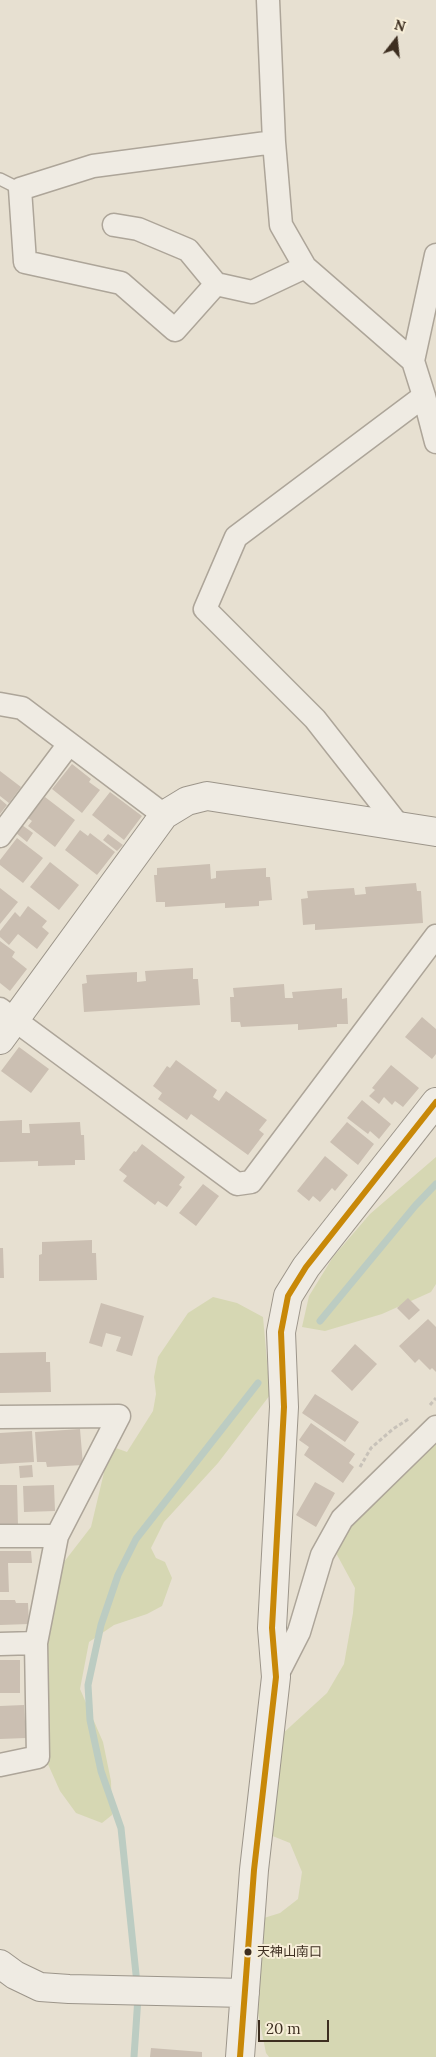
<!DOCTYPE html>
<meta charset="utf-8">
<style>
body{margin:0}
#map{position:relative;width:436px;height:2057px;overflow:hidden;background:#e7e0d1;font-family:Lora,serif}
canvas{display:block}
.north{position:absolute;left:371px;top:15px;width:50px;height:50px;-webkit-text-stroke:4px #f7eed8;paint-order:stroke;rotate:16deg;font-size:14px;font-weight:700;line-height:20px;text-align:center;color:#3d2e20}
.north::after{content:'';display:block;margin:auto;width:18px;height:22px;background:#3d2e20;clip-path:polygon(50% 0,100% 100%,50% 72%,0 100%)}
.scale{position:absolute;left:258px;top:2020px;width:71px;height:22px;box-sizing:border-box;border:2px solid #3d2e20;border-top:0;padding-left:6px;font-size:15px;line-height:18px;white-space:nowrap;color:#3d2e20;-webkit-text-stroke:4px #f7eed8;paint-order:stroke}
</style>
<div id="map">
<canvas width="436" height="2057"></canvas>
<div class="north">N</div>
<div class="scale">20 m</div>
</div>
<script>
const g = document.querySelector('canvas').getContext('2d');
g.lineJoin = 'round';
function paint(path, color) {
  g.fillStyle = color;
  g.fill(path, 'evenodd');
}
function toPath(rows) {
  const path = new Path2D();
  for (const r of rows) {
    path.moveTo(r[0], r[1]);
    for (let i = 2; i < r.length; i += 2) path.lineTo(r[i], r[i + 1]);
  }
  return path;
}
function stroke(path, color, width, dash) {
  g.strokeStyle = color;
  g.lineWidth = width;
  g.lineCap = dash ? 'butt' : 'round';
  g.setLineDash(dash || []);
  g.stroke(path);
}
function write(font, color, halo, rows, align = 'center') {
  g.font = font + ' Lora,"Noto Sans JP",serif';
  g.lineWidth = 4;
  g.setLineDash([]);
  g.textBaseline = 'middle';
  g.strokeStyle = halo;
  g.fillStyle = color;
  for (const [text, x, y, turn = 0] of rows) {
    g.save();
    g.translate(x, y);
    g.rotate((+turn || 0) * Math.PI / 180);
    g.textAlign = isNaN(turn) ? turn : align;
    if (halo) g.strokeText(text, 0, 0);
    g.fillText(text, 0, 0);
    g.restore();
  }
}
const green = toPath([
 [436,1157,436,1284,431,1292,382,1314,325,1331,302,1327,309,1296,333,1257,370,1214],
 [213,1297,237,1303,263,1317,270,1395,218,1463,164,1522,151,1548,156,1558,165,1562,172,1578,162,1606,147,1614,114,1625,89,1642,80,1689,103,1742,111,1781,112,1815,102,1823,76,1813,60,1791,47,1762,41,1644,57,1571,91,1527,106,1464,113,1447,127,1452,153,1411,156,1394,154,1377,158,1357,188,1313],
 [436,1439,436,2057,269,2057,266,2053,256,2003,264,1918,280,1913,298,1899,302,1872,290,1843,270,1835,280,1736,327,1693,344,1664,353,1613,355,1588,336,1553,349,1526]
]);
const stream = toPath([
 [320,1321,415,1206,436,1184],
 [137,1984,121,1828,101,1771,90,1720,88,1685,101,1625,118,1575,136,1539,258,1383],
 [134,2057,138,1997]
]);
const building = toPath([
 [72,764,91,779,89,782,100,790,82,813,52,789],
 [0,771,21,787,9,803,0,796],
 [110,792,142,816,124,840,92,815],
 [45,797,75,820,55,847,28,826,32,821,28,818],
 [0,799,7,805,0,814],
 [22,825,33,833,27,842,16,833],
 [80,830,88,836,90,833,115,852,97,875,65,850],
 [108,834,123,845,117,851,103,840],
 [17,838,43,858,23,883,0,865,0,860],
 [50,862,79,885,59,910,30,887],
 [210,864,211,879,216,878,216,871,266,868,266,877,270,877,272,900,259,901,259,906,225,908,225,903,165,907,165,902,156,902,154,875,157,875,157,868],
 [416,883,417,891,421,891,423,923,315,930,315,924,303,925,301,899,308,898,307,891,354,888,355,895,366,894,365,887],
 [0,888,18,902,0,924],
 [28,906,47,921,42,927,49,933,37,949,18,934,9,945,0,937,0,931,15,912,20,917],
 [0,941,15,952,12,957,27,969,10,991,0,983],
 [193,968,193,979,198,979,200,1005,84,1012,82,984,87,983,86,975,137,972,137,982,146,981,145,971],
 [284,984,285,998,293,998,292,992,342,988,342,999,347,998,348,1024,337,1024,337,1027,298,1030,298,1024,241,1027,240,1022,231,1022,230,997,234,997,233,988],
 [422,1017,436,1029,436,1054,432,1059,405,1037],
 [19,1047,49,1069,31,1093,1,1071],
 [176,1060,217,1090,213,1097,219,1101,226,1091,267,1120,259,1130,264,1134,248,1155,191,1114,187,1120,158,1099,162,1093,153,1086,167,1066,170,1068],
 [391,1065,419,1088,403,1107,395,1101,392,1105,384,1097,379,1104,369,1096,375,1090,372,1088],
 [362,1100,391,1124,379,1139,370,1131,368,1134,347,1118],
 [22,1120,22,1133,30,1133,29,1124,80,1122,81,1135,84,1135,85,1160,75,1160,75,1165,38,1166,38,1161,0,1162,0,1121],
 [347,1122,374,1144,358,1165,330,1142],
 [142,1144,185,1177,179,1185,182,1187,167,1207,158,1201,155,1205,123,1181,127,1176,119,1170,134,1151,136,1152],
 [325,1156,348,1175,335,1191,332,1188,320,1202,313,1196,309,1201,297,1191],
 [203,1184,219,1196,196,1226,179,1213],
 [92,1240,92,1253,96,1253,97,1280,39,1281,39,1255,42,1254,42,1242],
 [0,1248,3,1248,4,1278,0,1278],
 [408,1298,420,1310,409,1320,397,1308],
 [101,1303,144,1316,132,1356,116,1351,121,1337,106,1333,102,1347,89,1343],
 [428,1319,436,1327,436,1372,432,1368,430,1370,419,1359,415,1363,399,1346],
 [355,1344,377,1364,352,1391,331,1371],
 [46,1352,46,1362,50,1362,51,1392,0,1393,0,1353],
 [315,1394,359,1422,345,1442,302,1413],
 [311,1423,355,1454,349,1463,354,1467,343,1483,304,1455,309,1447,299,1440],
 [80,1429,83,1465,47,1467,46,1462,37,1462,35,1432],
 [32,1431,34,1462,0,1464,0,1433],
 [32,1465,33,1477,20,1478,19,1466],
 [315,1482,335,1493,316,1527,296,1515],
 [0,1485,17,1485,18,1526,0,1527],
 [54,1485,55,1511,24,1512,23,1486],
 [0,1551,31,1551,32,1563,8,1563,9,1592,0,1592],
 [0,1600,15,1600,16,1603,28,1603,29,1624,0,1625],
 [0,1660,20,1660,20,1693,0,1693],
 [24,1705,26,1738,0,1739,0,1706],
 [151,2048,202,2052,202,2057,150,2057]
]);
const path = toPath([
 [430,1405,436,1398],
 [360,1467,371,1448,393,1429,410,1418]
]);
const lane = toPath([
 [0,179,20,189]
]);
const street = toPath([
 [268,0,274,142,281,225,305,267,413,361,424,396,436,442],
 [274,142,93,166,20,189,25,262,121,283,175,330,216,284,252,292,305,267],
 [114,225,138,229,188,250,216,284],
 [413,361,436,255],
 [0,704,22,708,164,815],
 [399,826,315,719,205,609,236,537,424,396],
 [0,836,69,744],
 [0,1009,237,1184,251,1182,436,936],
 [0,1417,119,1416,57,1536,36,1643,38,1757,0,1765],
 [0,1536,57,1536],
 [0,1644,36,1643],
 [276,1677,299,1632,322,1555,342,1519,436,1427]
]);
const secondary = toPath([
 [0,1040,164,815,187,801,207,796,436,832],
 [0,1964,15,1975,40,1987,69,1989,245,1993],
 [240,2057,254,1870,276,1677,272,1628,284,1407,281,1332,288,1296,306,1267,436,1102]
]);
const bus1 = toPath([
 [240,2057,254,1870,276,1677,272,1628,284,1407,281,1332,288,1296,306,1267,436,1102]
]);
const markers = [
 [248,1952,4.5,"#3d2e20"]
];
const busNames = [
 ["天神山南口",257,1952]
];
paint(green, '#d6d7b3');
stroke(stream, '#bcccc2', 7);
paint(building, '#cbbfb2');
stroke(lane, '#ada599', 14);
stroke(street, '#ada599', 25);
stroke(secondary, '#9c958a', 30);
stroke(path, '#c8c2b9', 3, [4, 2.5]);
stroke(lane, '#efebe3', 11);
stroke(street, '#efebe3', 22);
stroke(secondary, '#efebe3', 28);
stroke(bus1, '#c88808', 6);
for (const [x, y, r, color] of markers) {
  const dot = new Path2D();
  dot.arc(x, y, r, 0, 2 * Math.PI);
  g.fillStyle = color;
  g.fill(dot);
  stroke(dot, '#f7eed8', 2);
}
write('13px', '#3d2e20', '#f7eed8', busNames, 'left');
</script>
